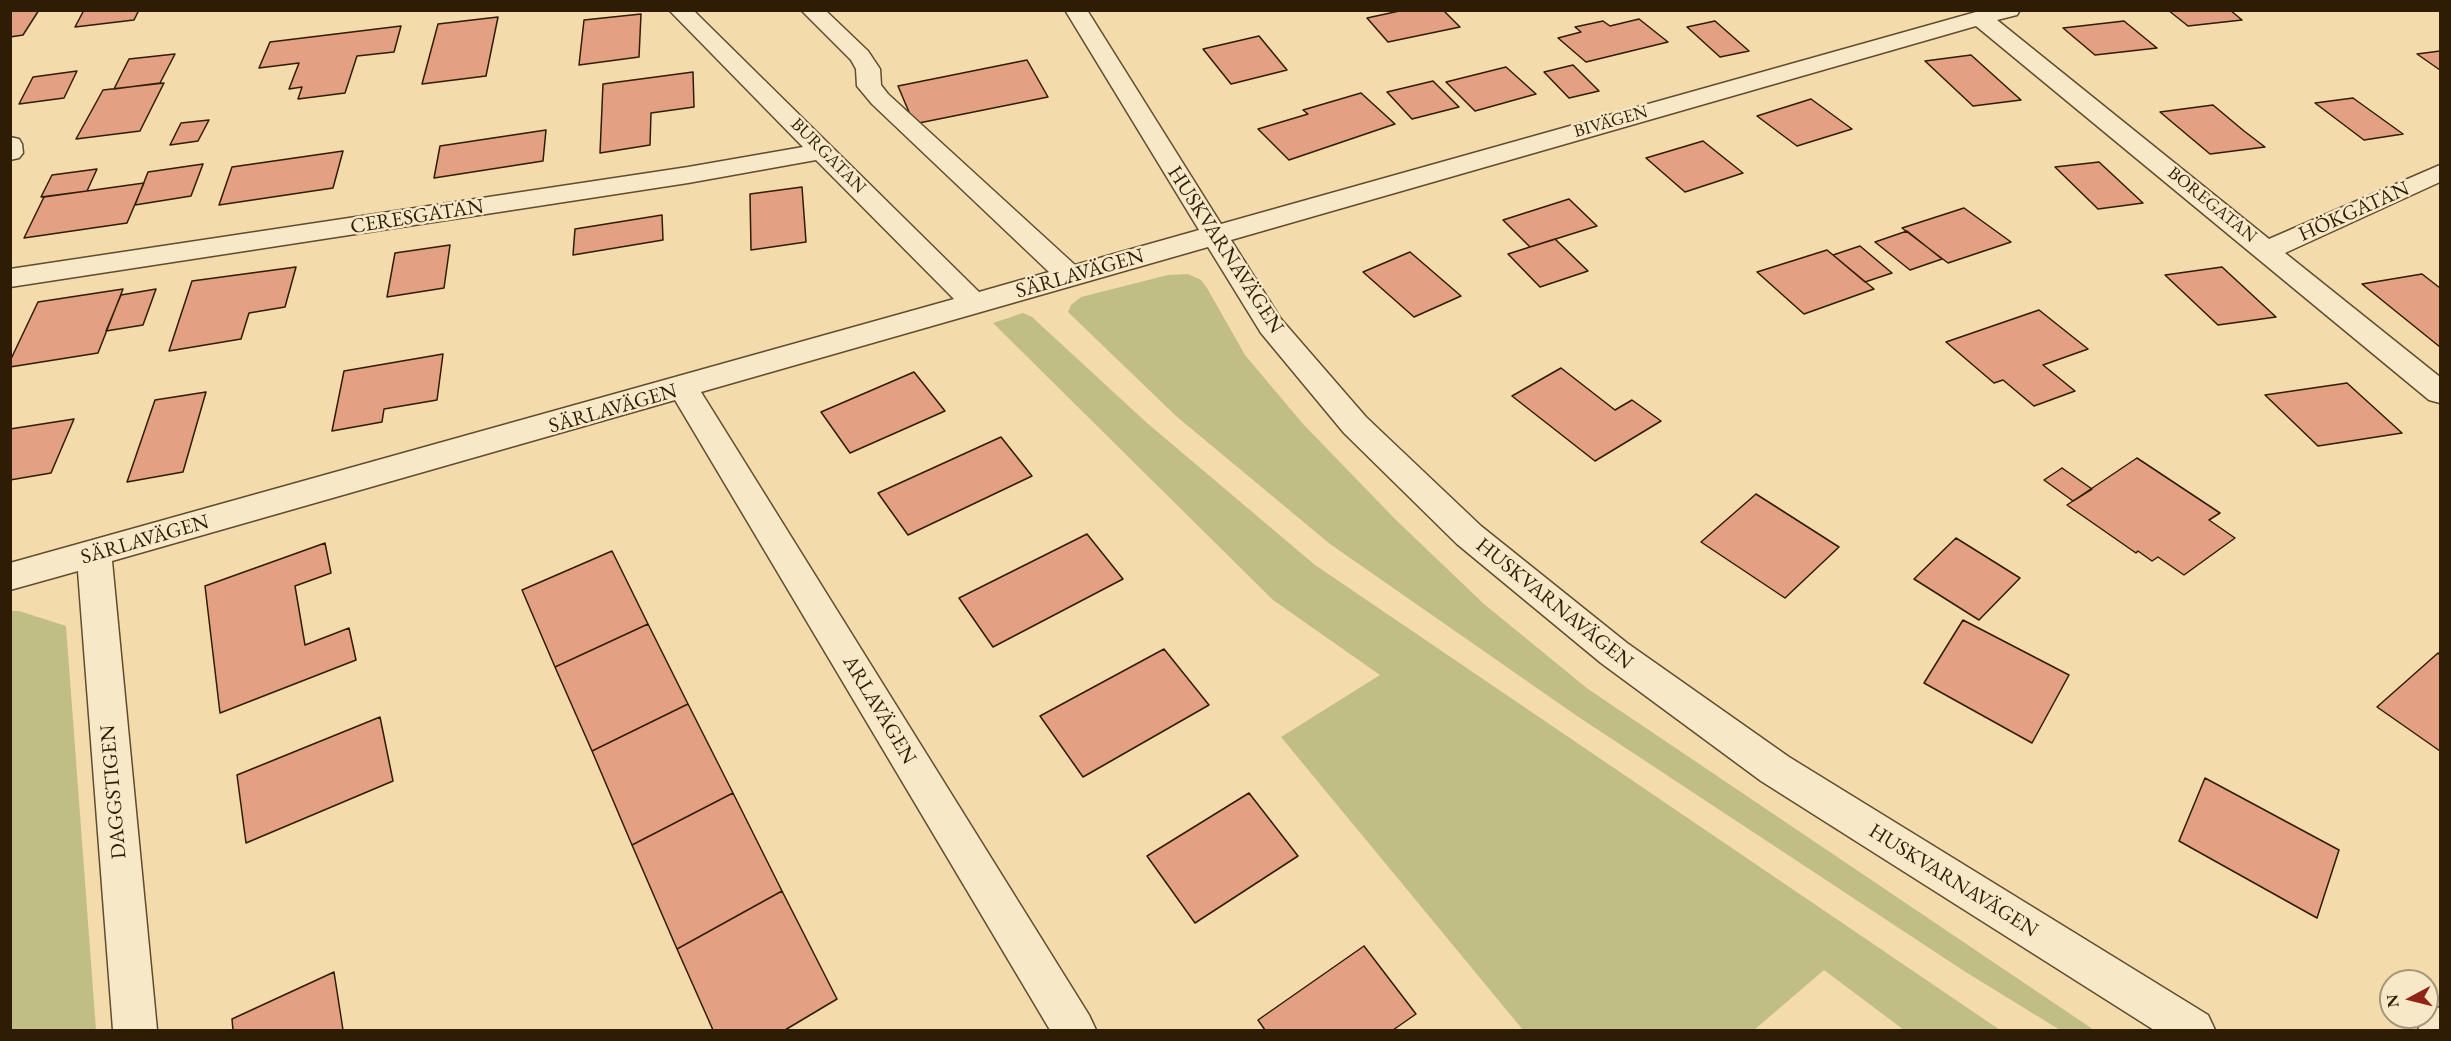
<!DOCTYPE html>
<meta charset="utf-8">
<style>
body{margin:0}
#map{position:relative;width:2451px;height:1041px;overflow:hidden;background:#f3dbab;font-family:"EB Garamond",serif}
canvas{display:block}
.frame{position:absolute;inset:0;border:12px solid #2f1c04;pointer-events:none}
.north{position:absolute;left:2379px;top:969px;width:60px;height:60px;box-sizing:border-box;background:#f7e8c8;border:2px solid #a7967a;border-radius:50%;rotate:263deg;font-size:16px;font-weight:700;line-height:24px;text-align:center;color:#2f1c04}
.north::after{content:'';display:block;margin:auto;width:21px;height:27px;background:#8f2418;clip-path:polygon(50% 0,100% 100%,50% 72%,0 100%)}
</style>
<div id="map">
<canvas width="2451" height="1041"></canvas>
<div class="frame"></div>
<div class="north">N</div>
</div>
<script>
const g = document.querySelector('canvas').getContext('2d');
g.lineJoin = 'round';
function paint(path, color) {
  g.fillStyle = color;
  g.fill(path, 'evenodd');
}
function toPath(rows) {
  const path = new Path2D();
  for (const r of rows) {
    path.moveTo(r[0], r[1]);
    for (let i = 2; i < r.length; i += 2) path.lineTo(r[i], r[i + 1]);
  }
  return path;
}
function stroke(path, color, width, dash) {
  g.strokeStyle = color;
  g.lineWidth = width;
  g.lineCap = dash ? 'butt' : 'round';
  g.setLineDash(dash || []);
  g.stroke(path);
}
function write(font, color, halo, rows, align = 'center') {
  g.font = font + ' "EB Garamond",serif';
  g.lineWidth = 5;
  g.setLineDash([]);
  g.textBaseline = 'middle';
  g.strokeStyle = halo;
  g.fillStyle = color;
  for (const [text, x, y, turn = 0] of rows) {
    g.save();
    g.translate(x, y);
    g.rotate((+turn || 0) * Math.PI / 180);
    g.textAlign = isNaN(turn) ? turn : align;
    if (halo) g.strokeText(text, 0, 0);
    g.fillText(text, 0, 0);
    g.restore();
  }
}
const green = toPath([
 [1188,274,1201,280,1207,288,1245,355,1303,424,1396,520,1484,604,1588,689,2094,1030,2060,1030,1964,971,1577,716,1330,544,1176,416,1068,312,1071,305,1081,297,1168,275],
 [1023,313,1032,317,1147,423,1315,565,2000,1030,1904,1030,1824,970,1754,1030,1523,1030,1281,737,1380,675,1273,600,993,323],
 [11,611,19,611,66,626,96,1030,11,1030]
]);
const building = toPath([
 [10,10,39,10,23,35,10,37,10,10],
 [84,10,139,10,134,20,75,27,84,10],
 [1404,10,1443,10,1460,27,1388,42,1367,18,1404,10],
 [2168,10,2230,10,2242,20,2188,26,2168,10],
 [641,14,639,57,579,65,584,20,641,14],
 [498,17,486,76,422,84,438,24,498,17],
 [1639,19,1668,42,1586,62,1558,38,1581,32,1575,27,1603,21,1610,26,1639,19],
 [1715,21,1749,51,1720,57,1687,27,1715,21],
 [2124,21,2157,48,2095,55,2063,28,2124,21],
 [401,26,394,52,357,56,345,93,298,99,302,87,289,89,299,63,259,68,270,42,401,26],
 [1259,36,1287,70,1231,84,1203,49,1259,36],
 [2440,51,2440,70,2417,54,2440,51],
 [175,54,160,83,114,89,129,59,175,54],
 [1971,55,2021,100,1973,106,1925,61,1971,55],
 [1027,60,1048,97,914,124,898,86,1027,60],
 [1573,65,1599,91,1569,98,1544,72,1573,65],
 [1506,67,1536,94,1475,111,1446,82,1506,67],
 [77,71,64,98,19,104,33,77,77,71],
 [693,72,694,107,651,113,650,145,600,153,603,84,693,72],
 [1433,81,1459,107,1412,119,1387,92,1433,81],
 [164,83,140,131,76,139,103,90,164,83],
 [1361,93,1395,124,1289,160,1258,129,1308,114,1303,110,1361,93],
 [2353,98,2403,134,2364,140,2315,103,2353,98],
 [1811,99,1852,129,1797,146,1757,116,1811,99],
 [2213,105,2244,131,2265,147,2210,154,2160,112,2213,105],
 [209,120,198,141,170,145,181,123,209,120],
 [546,130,543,161,434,178,440,146,546,130],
 [1703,141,1743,173,1685,192,1646,158,1703,141],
 [343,151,333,188,219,205,232,167,343,151],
 [2099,162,2143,203,2098,209,2055,167,2099,162],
 [203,164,191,196,135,205,148,172,203,164],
 [97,169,87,191,41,197,52,175,97,169],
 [144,183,127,223,24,238,44,197,144,183],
 [802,187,806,242,751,250,750,194,802,187],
 [1569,199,1597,226,1530,247,1503,220,1569,199],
 [1964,208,2011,242,1948,263,1902,228,1964,208],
 [662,215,663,240,573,255,575,229,662,215],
 [1907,231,1942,259,1910,270,1875,242,1907,231],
 [1555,239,1588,271,1540,287,1508,254,1555,239],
 [450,245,444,288,387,297,395,253,450,245],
 [1860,246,1892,273,1865,282,1833,255,1860,246],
 [1827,250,1874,289,1804,314,1757,272,1827,250],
 [1410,252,1461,296,1414,317,1363,272,1410,252],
 [296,267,285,307,249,313,241,339,169,351,192,281,296,267],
 [2222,267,2276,317,2218,325,2165,275,2222,267],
 [2422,274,2440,288,2440,347,2362,284,2422,274],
 [123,289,98,353,10,367,10,361,38,302,123,289],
 [156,289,143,325,106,331,121,295,156,289],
 [2039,310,2088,349,2043,365,2075,391,2034,406,2003,380,1994,383,1946,342,2039,310],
 [443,354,437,400,384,409,382,422,332,431,344,371,443,354],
 [1561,368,1615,410,1632,400,1661,421,1595,461,1512,396,1561,368],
 [914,372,945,411,850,453,821,412,914,372],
 [2347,383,2402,433,2318,446,2265,395,2347,383],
 [206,392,183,472,127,482,155,400,206,392],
 [74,419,51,473,10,480,10,429,74,419],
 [1001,437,1032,476,908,535,878,493,1001,437],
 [2137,458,2220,513,2209,520,2235,538,2184,575,2158,557,2152,561,2138,551,2136,553,2067,505,2137,458],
 [2062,468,2092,489,2073,501,2044,480,2062,468],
 [1756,494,1839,547,1785,598,1701,542,1756,494],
 [1087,534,1123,579,993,647,959,598,1087,534],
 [1956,538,2020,578,1979,620,1914,579,1956,538],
 [325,543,331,573,295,586,305,645,349,628,356,660,220,713,205,586,325,543],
 [612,551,648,624,555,667,522,590,612,551],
 [1963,620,2069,675,2032,743,1924,683,1963,620],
 [648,624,688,704,592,751,555,667,648,624],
 [1164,649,1209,705,1083,777,1040,716,1164,649],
 [2438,653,2440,655,2440,751,2377,707,2438,653],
 [688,704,733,793,632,845,592,751,688,704],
 [380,717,393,781,246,843,237,775,380,717],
 [2205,778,2339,850,2317,918,2179,841,2205,778],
 [733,793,782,891,677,949,632,845,733,793],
 [1249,793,1298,856,1195,923,1147,856,1249,793],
 [782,891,837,999,785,1030,713,1030,677,949,782,891],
 [1364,946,1416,1014,1393,1030,1265,1030,1258,1020,1364,946],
 [334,972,343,1030,233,1030,232,1019,334,972]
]);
const minor = toPath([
 [669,10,693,10,979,292,1049,272,872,104,857,86,856,69,851,60,801,10,825,10,868,51,880,69,881,85,888,94,1075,265,1199,230,1065,10,1087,10,1221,224,1983,10,2020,10,2017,15,1997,20,2269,239,2440,165,2440,182,2285,253,2440,377,2440,403,2429,400,1976,26,1231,240,1281,319,1366,417,1481,526,1627,643,1789,757,2208,1015,2215,1030,2154,1030,1761,781,1601,663,1457,544,1344,433,1261,333,1208,247,701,392,1089,1015,1096,1030,1050,1030,675,400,112,561,157,1030,113,1030,78,571,10,590,10,563,954,299,816,160,688,183,10,287,10,269,688,167,803,147,669,10],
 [10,137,19,139,22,144,23,153,19,158,10,160,10,137],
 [2440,1007,2440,1030,2418,1030,2427,1012,2440,1007]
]);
const farStreetnames = [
 ["BIVÄGEN",1611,122,-16],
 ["BURGATAN",828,156,45],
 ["BOREGATAN",2212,205,39]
];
const streetNames = [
 ["HÖKGATAN",2354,212,-24],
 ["CERESGATAN",417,217,-9],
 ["HUSKVARNAVÄGEN",1225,250,57],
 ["SÄRLAVÄGEN",1080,274,-16],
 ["SÄRLAVÄGEN",613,409,-16],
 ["SÄRLAVÄGEN",145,540,-16],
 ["HUSKVARNAVÄGEN",1554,604,39],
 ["ARLAVÄGEN",879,710,59],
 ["DAGGSTIGEN",114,792,-95],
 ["HUSKVARNAVÄGEN",1953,881,32]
];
paint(green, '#c0be85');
paint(building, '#e3a083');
stroke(building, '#2f1c04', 1.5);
stroke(minor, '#604c2e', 3);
paint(minor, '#f7e8c8');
write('18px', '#2f1c04', '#f7e8c8', farStreetnames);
write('21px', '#2f1c04', '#f7e8c8', streetNames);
</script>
